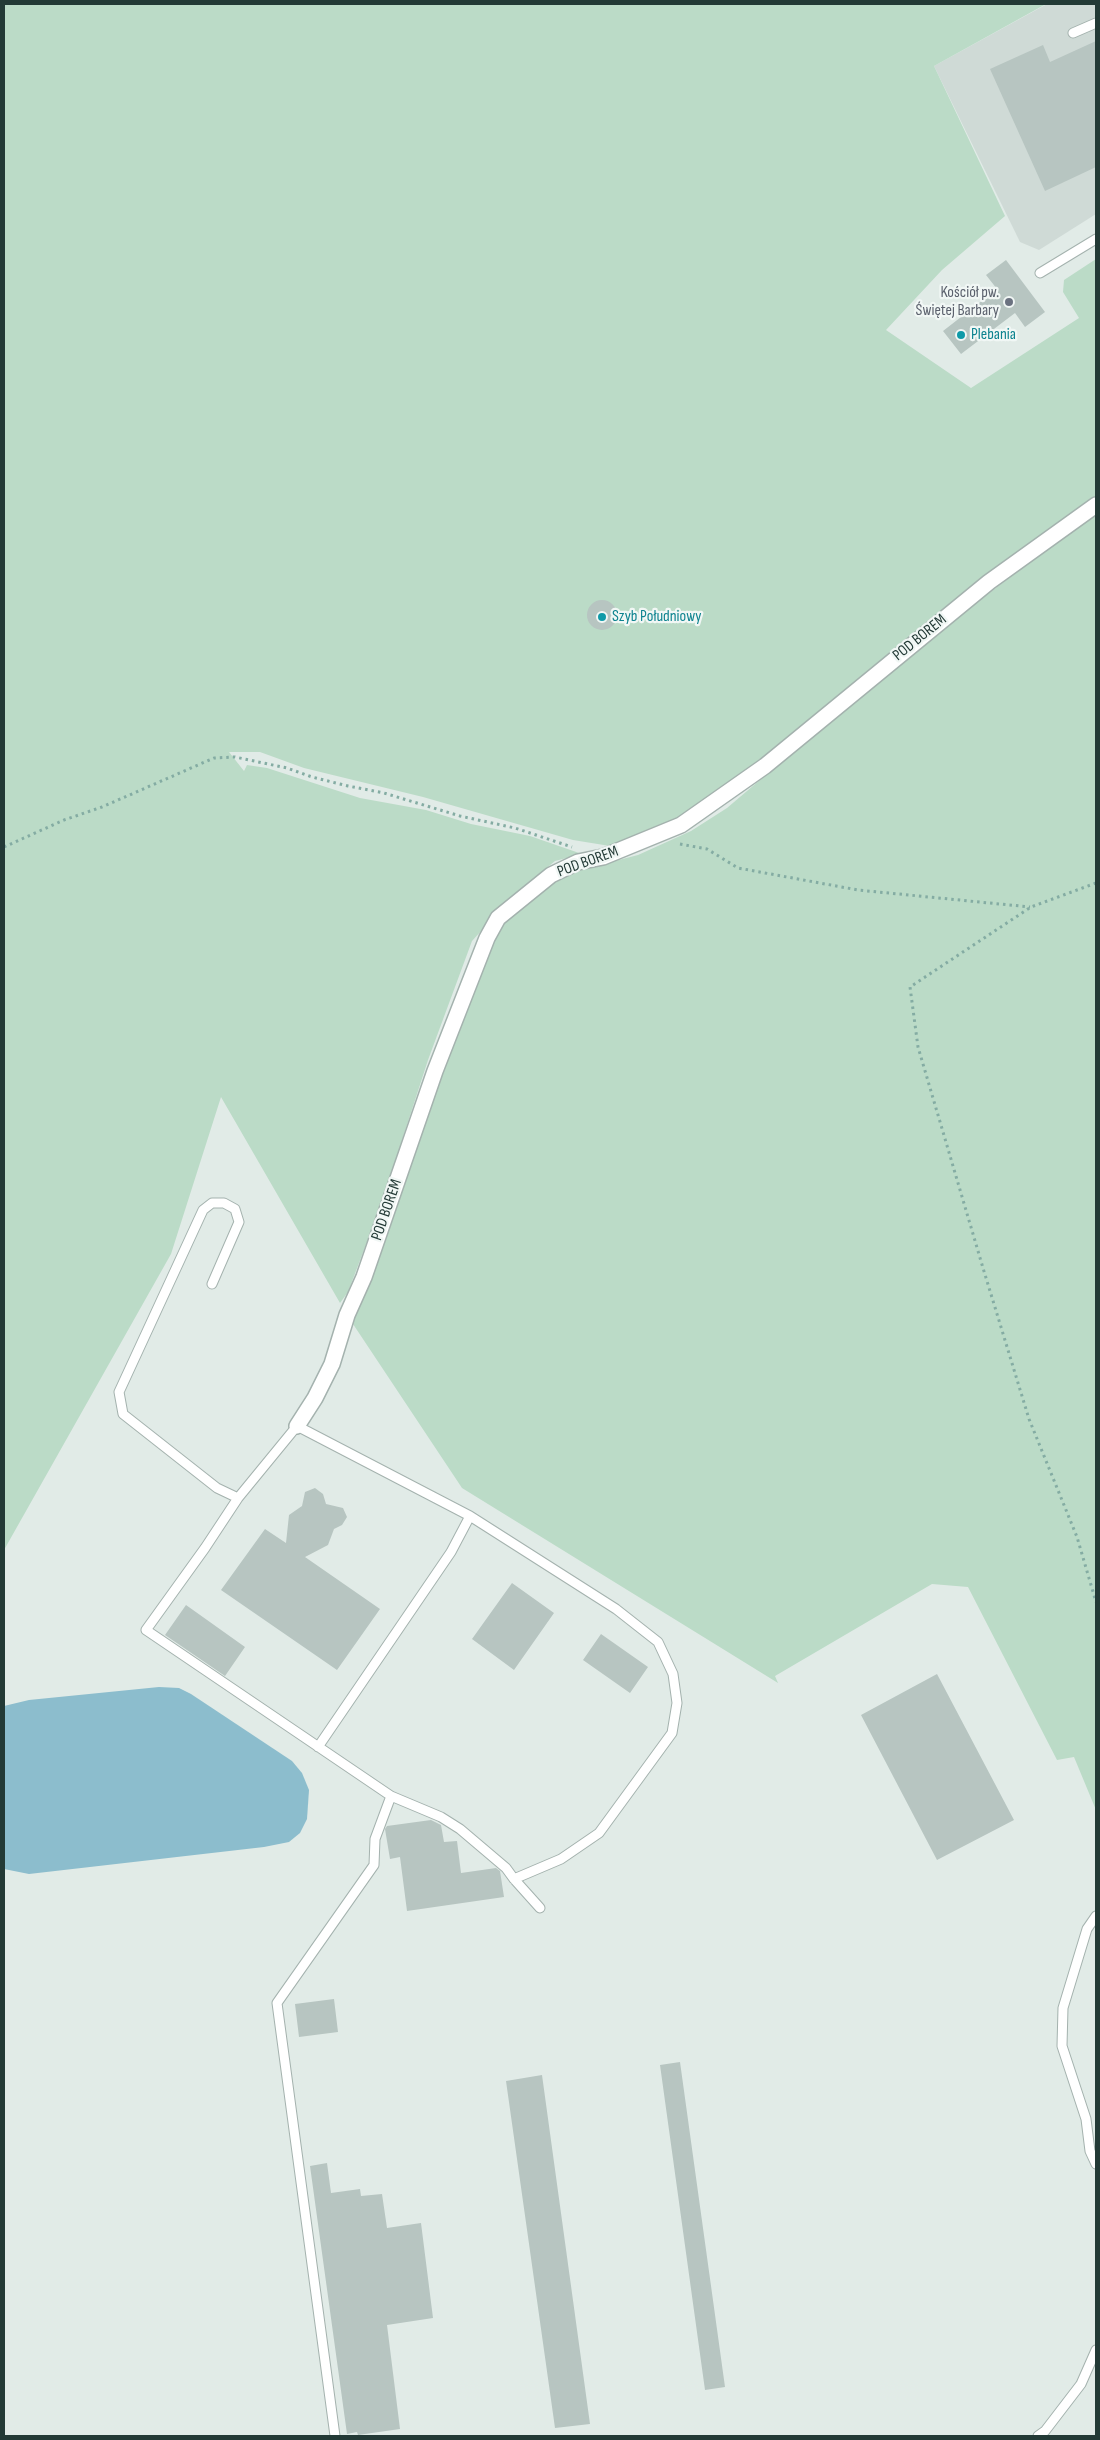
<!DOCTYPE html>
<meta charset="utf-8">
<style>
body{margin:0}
#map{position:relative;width:1100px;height:2440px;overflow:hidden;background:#e1ebe7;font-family:"Sofia Sans Condensed",sans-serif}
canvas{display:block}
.frame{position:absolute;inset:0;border:5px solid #233a36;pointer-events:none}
</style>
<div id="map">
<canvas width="1100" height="2440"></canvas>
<div class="frame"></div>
</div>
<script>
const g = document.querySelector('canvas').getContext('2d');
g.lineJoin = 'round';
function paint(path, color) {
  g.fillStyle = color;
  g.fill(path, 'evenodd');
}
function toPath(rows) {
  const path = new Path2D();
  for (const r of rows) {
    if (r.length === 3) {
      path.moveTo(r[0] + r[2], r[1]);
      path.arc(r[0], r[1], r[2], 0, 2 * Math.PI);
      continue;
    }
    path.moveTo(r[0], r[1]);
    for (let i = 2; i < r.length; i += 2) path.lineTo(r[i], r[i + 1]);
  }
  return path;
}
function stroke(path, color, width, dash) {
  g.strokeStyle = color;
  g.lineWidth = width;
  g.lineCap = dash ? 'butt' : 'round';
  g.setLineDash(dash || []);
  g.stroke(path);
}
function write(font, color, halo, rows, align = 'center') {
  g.font = font + ' "Sofia Sans Condensed",sans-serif';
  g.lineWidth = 4.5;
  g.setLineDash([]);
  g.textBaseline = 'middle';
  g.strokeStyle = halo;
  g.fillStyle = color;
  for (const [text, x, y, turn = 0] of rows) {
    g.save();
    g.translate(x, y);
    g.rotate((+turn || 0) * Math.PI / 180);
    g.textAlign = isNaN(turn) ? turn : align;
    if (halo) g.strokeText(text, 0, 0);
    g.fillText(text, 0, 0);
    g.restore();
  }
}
const built = toPath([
 [1047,4,1096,4,1096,214,1039,250,1020,242,934,66]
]);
const green = toPath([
 [4,4,1046,4,934,66,1005,216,942,270,886,330,971,388,1079,318,1063,292,1064,280,1096,259,1096,497,928,622,762,758,679,821,610,846,573,840,423,797,304,768,260,752,229,752,244,771,247,765,267,768,360,798,426,810,471,824,530,836,582,854,555,861,514,895,472,941,428,1060,382,1202,348,1292,340,1303,221,1097,171,1254,4,1550],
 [1096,513,1096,1810,1074,1757,1057,1760,968,1587,932,1584,775,1676,778,1683,462,1488,351,1321,443,1066,493,936,516,910,557,876,638,855,691,831,727,808,913,650]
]);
const water = toPath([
 [159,1687,179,1688,191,1694,292,1761,302,1773,309,1790,307,1819,300,1833,289,1842,264,1847,29,1874,4,1869,4,1706,29,1700]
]);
const building = toPath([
 [1096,41,1096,167,1045,191,990,69,1043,45,1050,62],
 [1006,260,1045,312,1025,327,1015,313,961,354,943,331,997,289,986,275],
 [602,615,15],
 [315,1488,323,1494,326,1504,343,1508,347,1517,342,1525,334,1529,328,1545,305,1557,380,1609,337,1670,221,1590,265,1529,286,1543,289,1515,302,1506,305,1492],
 [512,1583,554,1613,514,1670,472,1639],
 [186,1605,245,1647,225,1676,165,1635],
 [601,1634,648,1667,630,1693,583,1660],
 [937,1674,1014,1820,937,1860,861,1715],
 [431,1820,441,1825,444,1842,457,1841,461,1873,496,1868,500,1871,504,1897,407,1911,400,1857,390,1859,385,1829,387,1826],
 [334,1999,338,2032,299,2037,295,2004],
 [680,2062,725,2387,705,2390,660,2065],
 [542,2075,590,2424,555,2428,506,2081],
 [327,2163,331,2193,360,2189,361,2196,382,2194,387,2228,421,2223,433,2318,387,2325,400,2429,358,2435,357,2432,347,2434,310,2166]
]);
const path = toPath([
 [680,844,707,849,738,868,858,890,1030,907],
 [4,847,64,820,102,807,214,758,235,757,287,768,312,777,348,786,384,793,460,816,515,828,572,847],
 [1096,883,1031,907,910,987,918,1047,983,1268,1029,1419,1077,1537,1096,1602]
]);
const service = toPath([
 [1073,33,1096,23],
 [1040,273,1096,239],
 [212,1284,239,1222,235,1209,224,1203,212,1203,203,1210,119,1392,123,1414,217,1488,238,1498],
 [318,1747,451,1552,470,1516],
 [514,1879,561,1859,599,1833,672,1733,677,1703,673,1674,658,1642,616,1609,470,1516,297,1426,238,1498,205,1548,146,1630,391,1796,441,1817,460,1829,506,1868,514,1879,540,1908],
 [1096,1916,1087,1929,1063,2008,1062,2046,1086,2119,1090,2151,1096,2164],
 [335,2436,277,2003,374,1865,375,1839,391,1796],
 [1038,2436,1045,2431,1081,2384,1096,2350]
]);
const minor = toPath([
 [297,1426,315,1398,332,1364,347,1315,364,1277,435,1071,487,938,498,918,551,875,578,862,603,857,681,825,765,766,989,582,1096,505]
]);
const markers = [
 [1009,302,5,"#6b7280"],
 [961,335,5,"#0f9aa8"],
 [602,617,5,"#0f9aa8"]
];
const worshipNames = [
 ["Kościół pw.",999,293],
 ["Świętej Barbary",999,311]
];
const cultureNames = [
 ["Plebania",971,335],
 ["Szyb Południowy",612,617]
];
const streetNames = [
 ["POD BOREM",920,638,-39],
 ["POD BOREM",588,862,-20],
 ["POD BOREM",387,1210,-71]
];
paint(built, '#cfdad6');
paint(green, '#bbdbc7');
paint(water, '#8cbdcd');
paint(building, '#b7c5c1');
stroke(service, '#a4b2ae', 11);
stroke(minor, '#a4b2ae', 18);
stroke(path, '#84aca3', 3, [2.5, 4]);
stroke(service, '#fff', 9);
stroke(minor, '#fff', 15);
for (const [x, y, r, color] of markers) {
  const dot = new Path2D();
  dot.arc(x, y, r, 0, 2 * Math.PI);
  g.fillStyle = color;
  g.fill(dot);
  stroke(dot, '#f1f7f5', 2);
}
write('16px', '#5b616d', '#f1f7f5', worshipNames, 'right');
write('16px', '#0d838f', '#f1f7f5', cultureNames, 'left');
write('16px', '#233a36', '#f1f7f5', streetNames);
</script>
